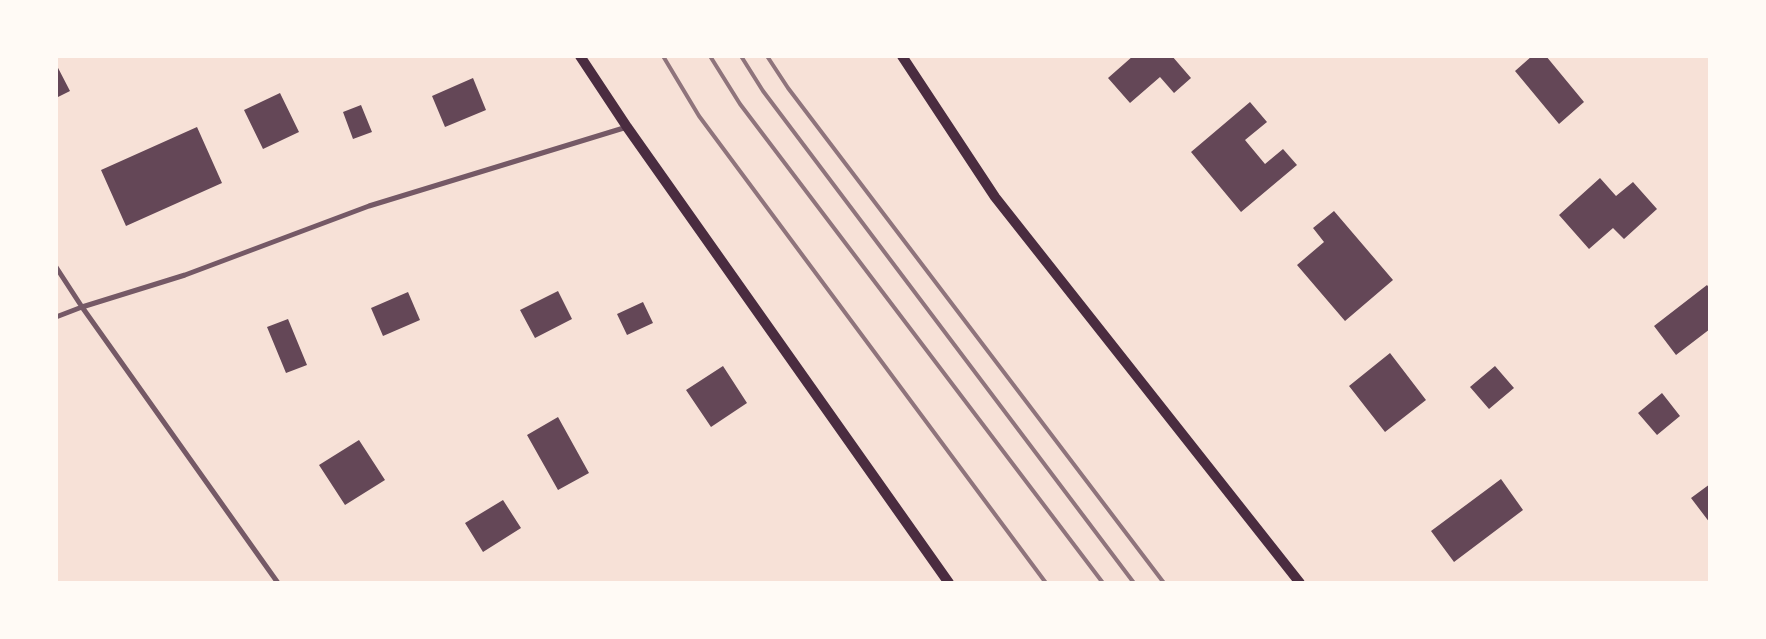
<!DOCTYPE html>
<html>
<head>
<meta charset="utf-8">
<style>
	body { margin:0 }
	#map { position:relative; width:1766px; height:639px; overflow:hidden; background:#f7e1d7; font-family:"Source Sans 3",sans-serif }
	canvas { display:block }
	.frame { position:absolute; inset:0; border:58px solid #fffaf5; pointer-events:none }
</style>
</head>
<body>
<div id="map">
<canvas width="1766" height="639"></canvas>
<div class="frame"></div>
</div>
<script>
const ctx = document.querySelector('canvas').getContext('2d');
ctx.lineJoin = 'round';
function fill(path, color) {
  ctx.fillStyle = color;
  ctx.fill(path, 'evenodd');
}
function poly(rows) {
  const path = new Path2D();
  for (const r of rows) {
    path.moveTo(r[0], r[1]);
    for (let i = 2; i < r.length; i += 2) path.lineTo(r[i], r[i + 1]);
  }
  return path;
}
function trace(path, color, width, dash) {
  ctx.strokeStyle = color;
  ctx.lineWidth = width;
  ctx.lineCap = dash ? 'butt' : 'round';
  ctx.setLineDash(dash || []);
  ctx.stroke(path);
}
fill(poly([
	[1133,56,1172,56,1191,78,1174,93,1160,77,1130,103,1108,78],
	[1532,56,1546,56,1584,102,1559,124,1515,71],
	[56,64,70,91,56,98],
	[473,78,486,110,445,127,432,96],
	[280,93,299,132,263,149,244,110],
	[1250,102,1267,122,1245,140,1265,164,1283,149,1297,165,1241,212,1191,152],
	[361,105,372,132,353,139,343,112],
	[197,127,222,183,126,226,101,170],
	[1600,178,1616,196,1633,182,1657,209,1624,239,1613,228,1589,249,1559,215],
	[1334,211,1393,280,1345,321,1297,265,1324,242,1313,228],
	[1707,285,1710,289,1710,329,1676,355,1654,326],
	[558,291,572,319,535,338,520,310],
	[408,292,420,320,383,336,371,308],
	[643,302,653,323,627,335,617,314],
	[288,319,307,365,286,373,267,327],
	[1390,353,1426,400,1385,432,1349,386],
	[723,366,747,403,711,427,686,390],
	[1495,366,1514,388,1489,409,1470,387],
	[1662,393,1680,416,1657,435,1638,413],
	[558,417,589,473,558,490,527,435],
	[359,440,385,480,345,505,319,465],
	[1501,479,1523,510,1454,562,1431,531],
	[1710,484,1710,523,1691,498],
	[503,500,521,528,483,552,465,523]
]), '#644757');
trace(poly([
	[56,267,82,307,278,583],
	[56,317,82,307,185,275,369,206,627,127]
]), '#755966', 5);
trace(poly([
	[580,56,627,127,949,583],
	[902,56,995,197,1300,583]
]), '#4a2c40', 10);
trace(poly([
	[663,56,699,116,1046,583],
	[710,56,740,104,1103,583],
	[741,56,763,91,1134,583],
	[767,56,788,88,1164,583]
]), '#8f747c', 4);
</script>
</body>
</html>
